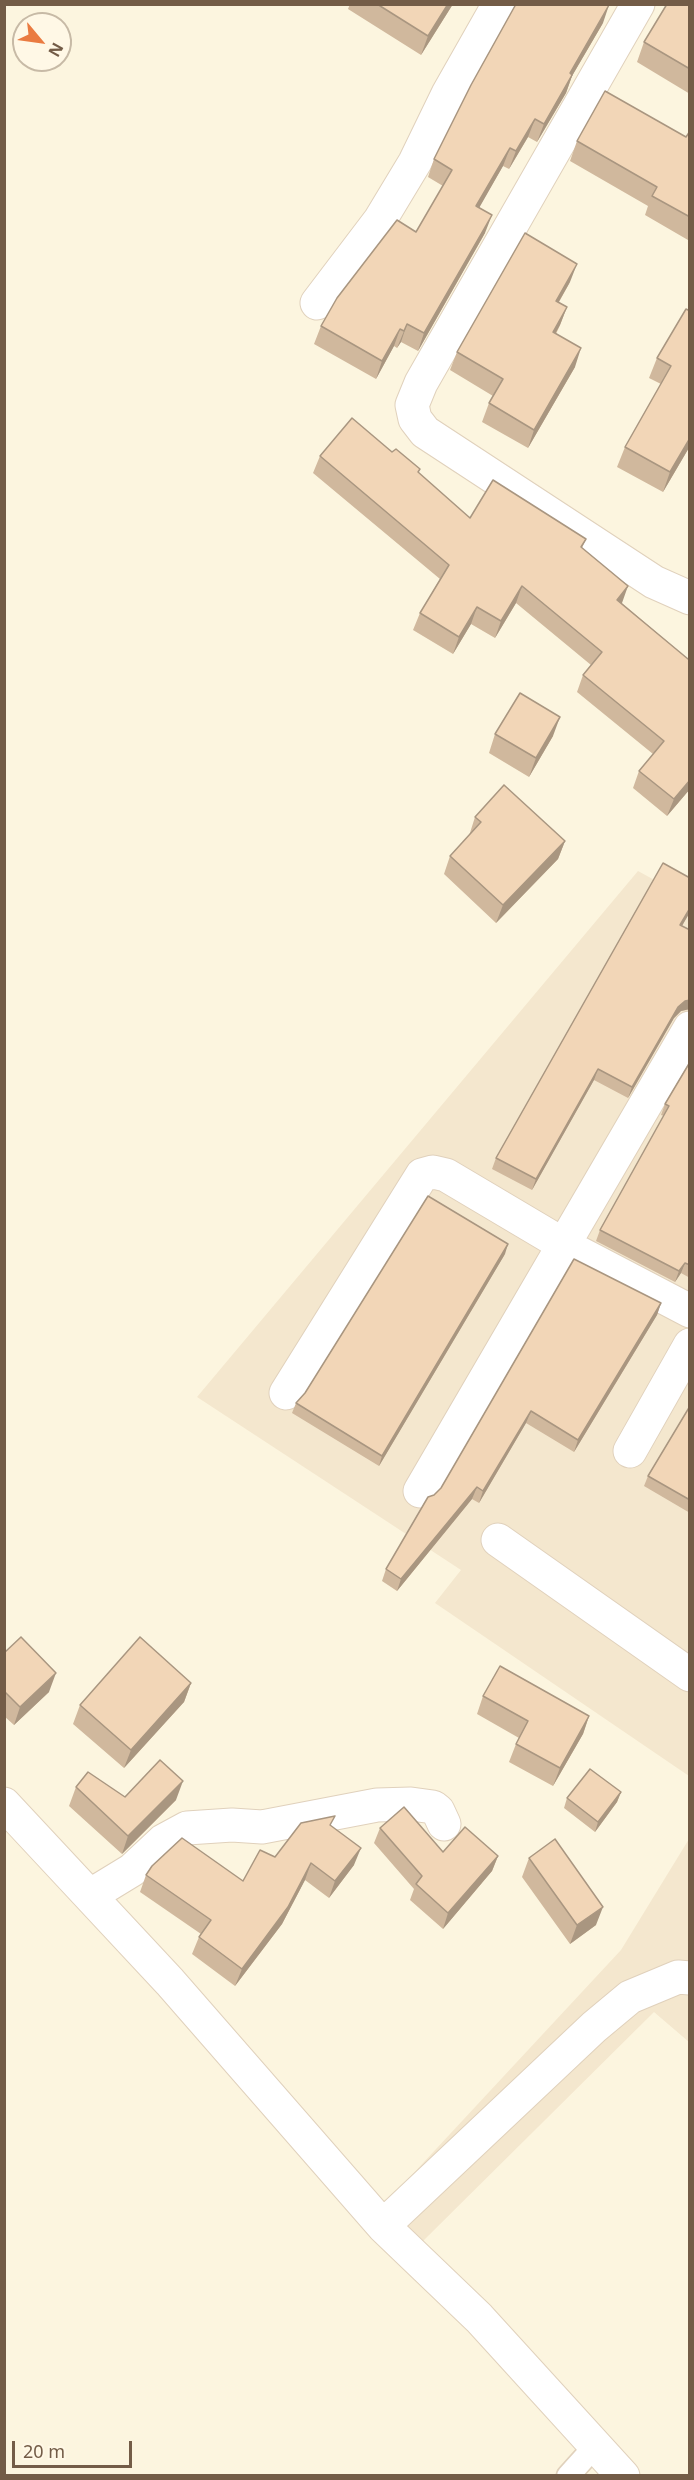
<!DOCTYPE html>
<html>
<head>
<meta charset="utf-8">
<style>
	body { margin:0 }
	#map { position:relative; width:694px; height:2480px; overflow:hidden; background:#fcf5df; font-family:"Noto Sans",sans-serif }
	canvas { display:block }
	.frame { position:absolute; inset:0; border:6px solid #735c47; pointer-events:none }
	.north { position:absolute; left:12px; top:12px; width:60px; height:60px; box-sizing:border-box; background:#fff8e6; border:2px solid #c7baa6; border-radius:50%; rotate:119deg; font-size:16px; font-weight:700; line-height:24px; text-align:center; color:#735c47 }
	.north::after { content:''; display:block; margin:auto; width:21px; height:27px; background:#ea7b41; clip-path:polygon(50% 0,100% 100%,50% 72%,0 100%) }
	.scale { position:absolute; left:12px; top:2441px; width:120px; height:27px; box-sizing:border-box; border:3px solid #735c47; border-top:0; padding-left:8px; font-size:18px; line-height:21px; white-space:nowrap; color:#735c47; -webkit-text-stroke:4px #fff8e6; paint-order:stroke }
</style>
</head>
<body>
<div id="map">
<canvas width="694" height="2480"></canvas>
<div class="frame"></div>
<div class="north">N</div>
<div class="scale">20 m</div>
</div>
<script>
const ctx = document.querySelector('canvas').getContext('2d');
ctx.lineJoin = 'round';
function fill(path, color) {
  ctx.fillStyle = color;
  ctx.fill(path, 'evenodd');
}
function poly(rows) {
  const path = new Path2D();
  for (const r of rows) {
    path.moveTo(r[0], r[1]);
    for (let i = 2; i < r.length; i += 2) path.lineTo(r[i], r[i + 1]);
  }
  return path;
}
function trace(path, color, width, dash) {
  ctx.strokeStyle = color;
  ctx.lineWidth = width;
  ctx.lineCap = dash ? 'butt' : 'round';
  ctx.setLineDash(dash || []);
  ctx.stroke(path);
}
fill(poly([
	[638,871,689,899,689,1776,435,1603,461,1570,197,1397],
	[689,1839,689,2042,654,2012,422,2242,384,2205,621,1950]
]), '#f4e7ce');
const lane = poly([
	[568,2476,596,2445]
]);
const street = poly([
	[638,4,421,383,412,405,415,419,425,432,654,582,690,598],
	[317,303,380,220,415,162,448,94,499,4],
	[286,1393,422,1175,433,1172,446,1175,564,1245,690,1311],
	[630,1451,690,1345],
	[420,1491,690,1028],
	[498,1540,690,1675],
	[4,1804,170,1982,383,2226,479,2318,623,2476],
	[91,1895,132,1870,163,1841,187,1828,232,1825,262,1827,377,1805,411,1804,433,1807,438,1811,444,1824],
	[383,2226,594,2027,630,1997,678,1977,690,1978]
]);
trace(lane, '#e0d1bc', 25);
trace(street, '#e0d1bc', 35);
trace(lane, '#fff', 22);
trace(street, '#fff', 33);
fill(poly([
	[350,4,453,4,421,55,348,9],
	[690,4,690,94,637,62,644,42],
	[603,23,572,76,566,93,537,142,528,137,509,169,503,166,479,207,485,233,418,351,401,342,397,348,394,346,376,379,314,344,321,326,416,232,443,186,428,177,434,159],
	[690,131,690,238,688,240,645,215,648,206,570,161,577,141,686,137],
	[570,282,559,302,567,307,560,325,556,334,575,367,528,448,482,422,489,403,493,396,450,370,457,352],
	[690,311,690,446,663,492,617,467,625,447,661,384,649,378,657,358],
	[320,456,419,473,470,518,586,539,582,548,622,603,688,659,690,657,690,789,667,816,633,788,639,771,653,754,577,692,583,675,591,665,516,603,495,638,471,624,453,654,413,630,420,613,440,579,313,473],
	[495,734,553,736,529,777,489,753],
	[475,817,565,841,558,859,496,923,444,874,450,856,469,836],
	[690,878,690,912,682,926,690,1009,681,1011,674,1018,628,1098,594,1080,532,1190,492,1169,496,1158],
	[690,1062,690,1278,681,1273,675,1282,596,1241,600,1230,664,1116,661,1115,665,1104],
	[505,1254,379,1466,292,1413,296,1403],
	[574,1259,661,1303,657,1315,574,1452,526,1423,479,1503,472,1499,397,1591,382,1581,386,1569,434,1495,441,1488],
	[690,1406,690,1513,644,1486,648,1476],
	[4,1653,49,1692,14,1725,4,1716],
	[191,1683,184,1702,124,1768,73,1724,80,1705],
	[483,1696,589,1716,583,1734,553,1786,509,1762,516,1744,519,1738,477,1714],
	[76,1787,125,1797,176,1800,122,1854,69,1806],
	[621,1792,617,1802,595,1832,564,1808,567,1798],
	[331,1826,354,1865,329,1898,305,1880,282,1924,235,1986,192,1954,199,1937,201,1934,140,1892,146,1875,243,1881,275,1857],
	[380,1828,443,1852,498,1856,492,1871,443,1929,410,1900,414,1889,374,1843],
	[529,1858,596,1925,570,1944,522,1877]
]), '#d0b89d');
fill(poly([
	[448,4,453,4,421,55,428,36],
	[609,5,603,23,572,76,566,93,537,142,544,124,570,73],
	[535,119,528,137,509,169,516,151],
	[510,148,503,166,470,224,476,206],
	[492,215,485,233,418,351,424,333],
	[577,264,570,282,549,319,556,301],
	[567,307,560,325,546,350,553,332],
	[407,324,401,342,397,348,404,331],
	[400,329,394,346,376,379,382,361],
	[581,348,575,367,528,448,534,430],
	[690,438,690,446,663,492,670,472],
	[522,586,516,603,495,638,501,621],
	[628,586,622,603,611,617,617,600],
	[477,607,471,624,453,654,459,637],
	[560,717,553,736,529,777,536,758],
	[690,780,690,789,667,816,674,799],
	[565,841,558,859,496,923,503,905],
	[690,908,690,912,676,936,680,925],
	[690,1000,690,1009,681,1011,674,1018,628,1098,632,1087,678,1007,685,1001],
	[598,1069,594,1080,532,1190,536,1179],
	[508,1244,505,1254,379,1466,382,1456],
	[685,1263,681,1273,675,1282,679,1271],
	[661,1303,657,1315,574,1452,578,1440],
	[531,1411,526,1423,479,1503,483,1491],
	[477,1487,472,1499,397,1591,401,1579],
	[56,1673,49,1692,14,1725,20,1707],
	[191,1683,184,1702,124,1768,131,1750],
	[589,1716,583,1734,553,1786,560,1768],
	[183,1781,176,1800,122,1854,128,1836],
	[621,1792,617,1802,595,1832,598,1822],
	[361,1848,354,1865,329,1898,335,1881],
	[498,1856,492,1871,443,1929,448,1913],
	[311,1863,305,1880,282,1924,235,1986,242,1969],
	[603,1907,596,1925,570,1944,577,1925]
]), '#a99680');
const building = poly([
	[377,4,448,4,428,36,377,4],
	[516,4,609,5,570,73,572,75,544,124,535,119,516,151,510,148,476,206,492,215,424,333,407,324,404,331,400,329,382,361,321,326,337,298,397,220,416,232,452,170,434,159,471,85,516,4],
	[667,4,690,4,690,69,644,42,667,4],
	[605,91,686,137,690,131,690,217,652,196,657,187,577,141,605,91],
	[525,233,577,264,556,301,567,307,553,332,581,348,534,430,489,403,503,379,457,352,525,233],
	[686,309,690,311,690,438,670,472,625,447,671,366,657,358,686,309],
	[352,418,392,452,396,449,420,469,418,472,470,518,493,480,586,539,581,547,628,586,617,600,688,659,690,657,690,780,674,799,639,771,664,741,583,675,602,652,522,586,501,621,477,607,459,637,420,613,449,565,320,456,352,418],
	[520,693,560,717,536,758,495,734,520,693],
	[504,785,565,841,503,905,450,856,481,822,475,817,504,785],
	[663,863,690,878,690,908,680,925,690,930,690,1000,685,1001,678,1007,632,1087,598,1069,536,1179,496,1158,663,863],
	[690,1062,690,1265,685,1263,679,1271,600,1230,669,1106,665,1104,690,1062],
	[428,1196,508,1244,382,1456,296,1403,305,1393,428,1196],
	[574,1259,661,1303,578,1440,531,1411,483,1491,477,1487,401,1579,386,1569,428,1497,434,1495,441,1488,574,1259],
	[690,1406,690,1500,648,1476,690,1406],
	[21,1637,56,1673,20,1707,4,1691,4,1653,21,1637],
	[140,1637,191,1683,131,1750,80,1705,140,1637],
	[500,1666,589,1716,560,1768,516,1744,528,1721,483,1696,500,1666],
	[160,1760,183,1781,128,1836,76,1787,88,1772,125,1797,160,1760],
	[590,1769,621,1792,598,1822,567,1798,590,1769],
	[404,1807,443,1852,465,1827,498,1856,448,1913,416,1884,422,1876,380,1828,404,1807],
	[335,1816,330,1825,361,1848,335,1881,311,1863,288,1907,242,1969,199,1937,211,1920,146,1875,152,1866,182,1838,243,1881,260,1850,275,1857,301,1823,335,1816],
	[555,1839,603,1907,577,1925,529,1858,555,1839]
]);
fill(building, '#f2d6b7');
trace(building, '#a99680', 1.5);
</script>
</body>
</html>
